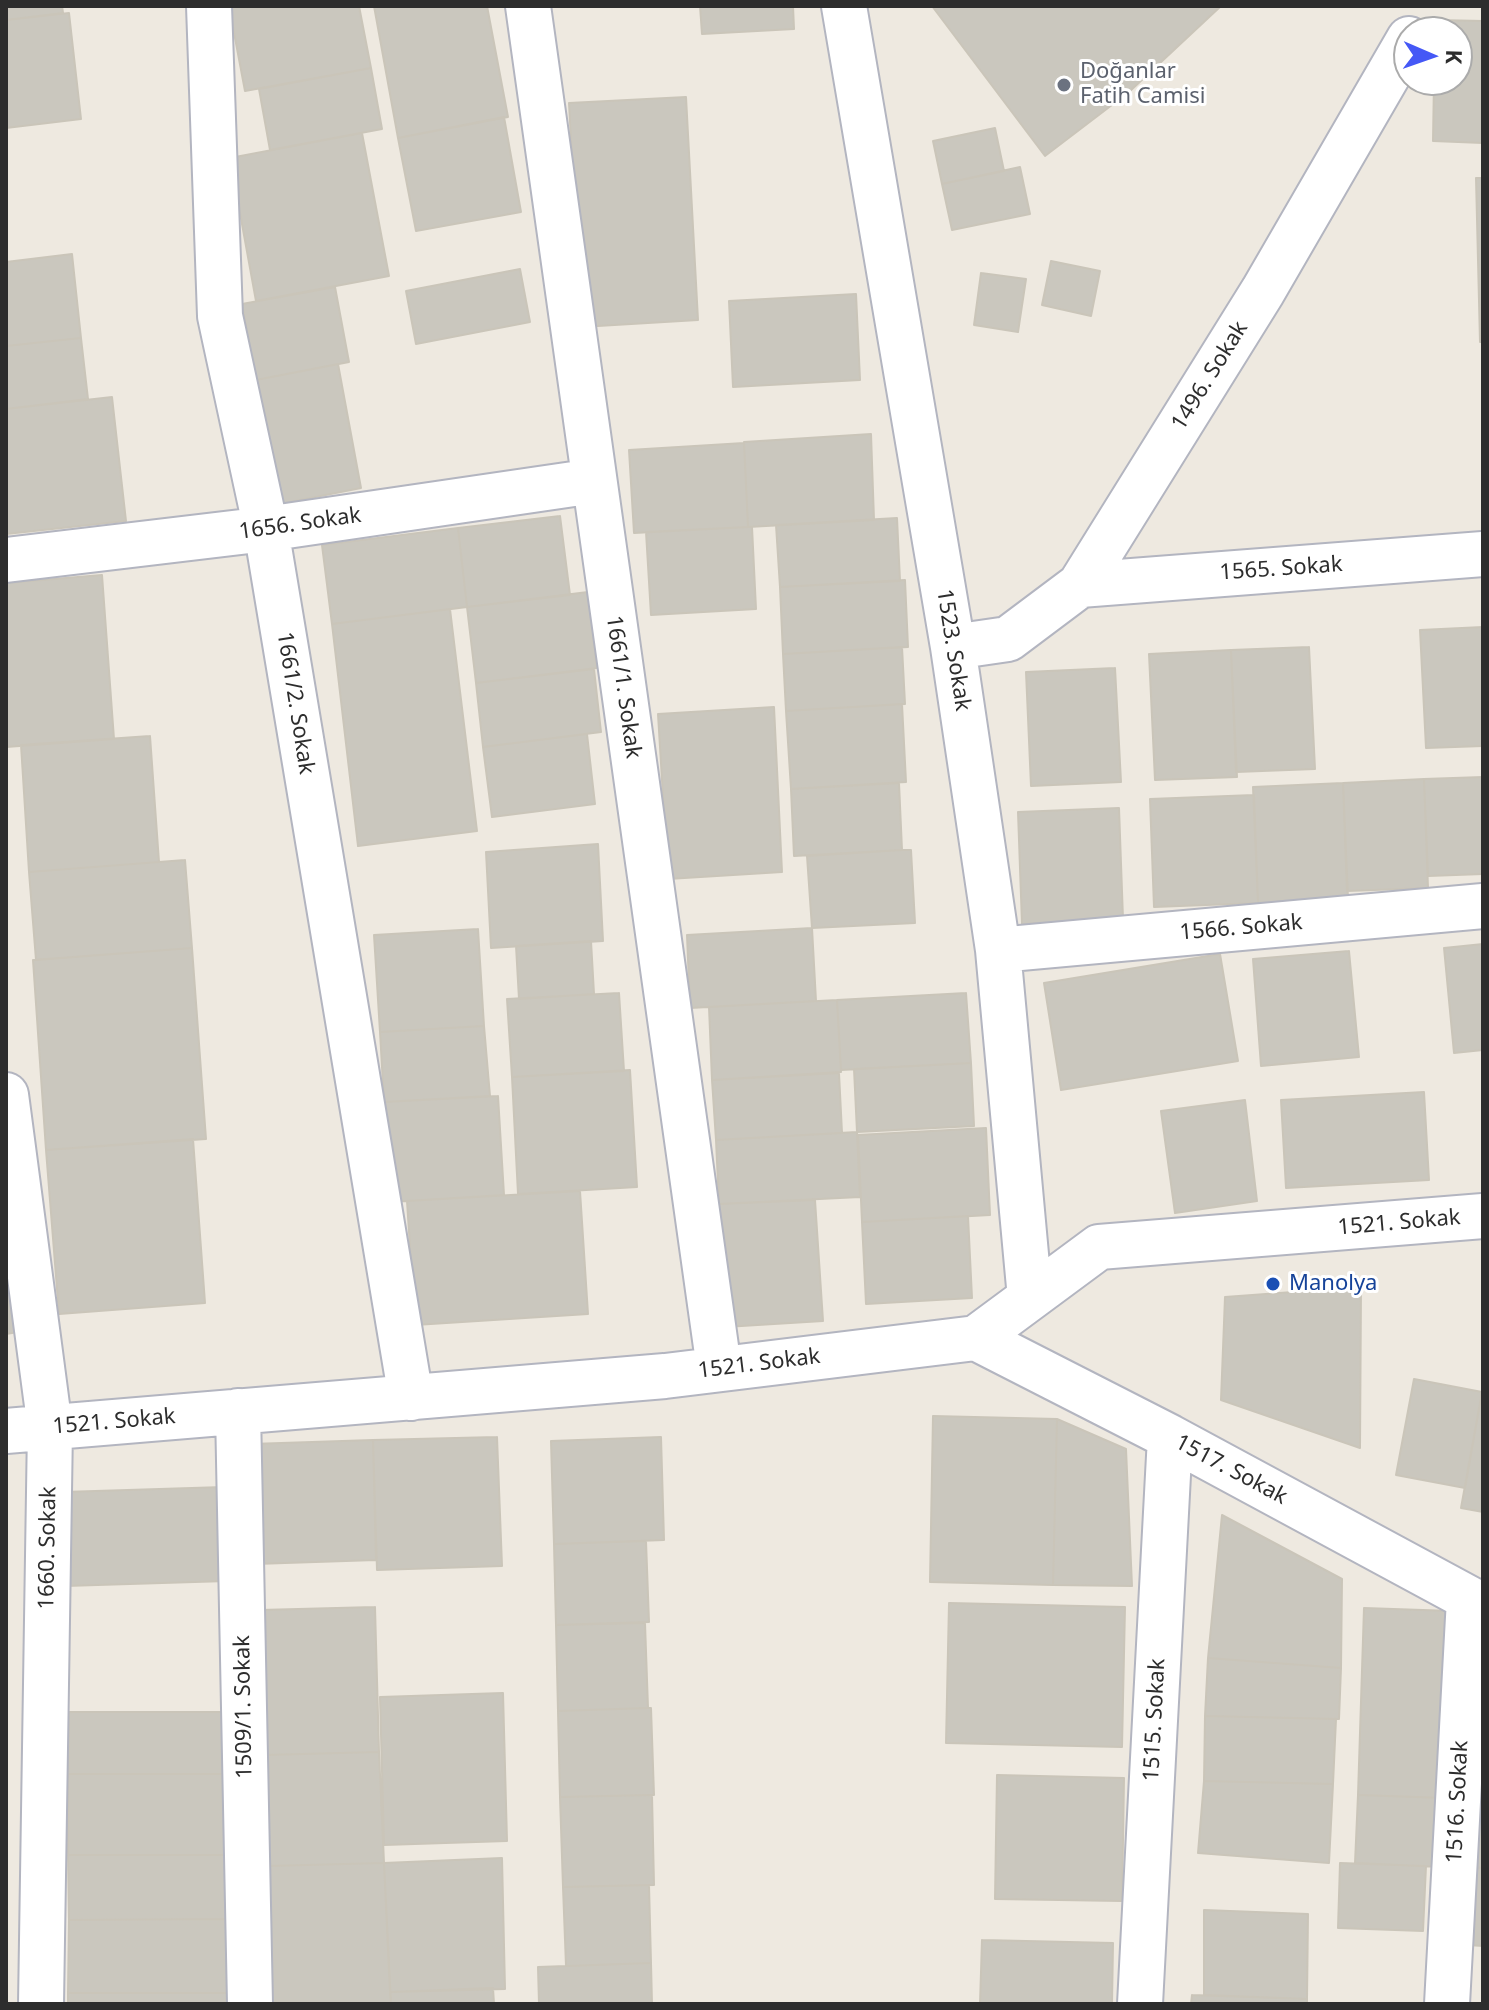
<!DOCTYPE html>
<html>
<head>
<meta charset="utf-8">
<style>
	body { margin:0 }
	#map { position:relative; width:1489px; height:2010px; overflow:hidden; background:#eee9e0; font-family:"Noto Sans",sans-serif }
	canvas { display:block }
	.frame { position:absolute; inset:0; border:8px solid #2d2d2d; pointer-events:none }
	.north { position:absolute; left:1393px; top:16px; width:80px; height:80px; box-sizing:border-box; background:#fff; border:2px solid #ababab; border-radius:50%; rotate:92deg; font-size:22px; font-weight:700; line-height:32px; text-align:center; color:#2d2d2d }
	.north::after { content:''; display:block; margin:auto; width:28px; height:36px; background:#4558f6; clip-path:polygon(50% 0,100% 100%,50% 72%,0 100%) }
</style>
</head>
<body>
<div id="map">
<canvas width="1489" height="2010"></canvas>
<div class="frame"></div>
<div class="north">K</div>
</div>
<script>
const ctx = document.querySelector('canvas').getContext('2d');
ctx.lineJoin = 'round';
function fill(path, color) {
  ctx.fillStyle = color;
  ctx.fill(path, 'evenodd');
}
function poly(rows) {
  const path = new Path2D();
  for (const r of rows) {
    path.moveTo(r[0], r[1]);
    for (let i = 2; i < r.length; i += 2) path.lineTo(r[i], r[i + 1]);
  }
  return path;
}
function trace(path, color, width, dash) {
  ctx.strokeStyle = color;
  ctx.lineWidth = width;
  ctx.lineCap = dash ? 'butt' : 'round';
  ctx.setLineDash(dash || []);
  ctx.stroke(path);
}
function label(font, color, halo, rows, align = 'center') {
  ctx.font = font + ' "Noto Sans",sans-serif';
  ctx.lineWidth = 6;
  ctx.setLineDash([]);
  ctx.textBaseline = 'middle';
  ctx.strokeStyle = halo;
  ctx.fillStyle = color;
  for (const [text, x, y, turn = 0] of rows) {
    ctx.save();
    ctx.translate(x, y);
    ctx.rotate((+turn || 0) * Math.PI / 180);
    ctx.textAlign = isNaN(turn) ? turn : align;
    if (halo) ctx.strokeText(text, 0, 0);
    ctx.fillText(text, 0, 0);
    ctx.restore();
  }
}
const building = poly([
	[6,6,62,6,63,13,6,20,6,6],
	[229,6,359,6,371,68,245,91,229,6],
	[374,6,487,6,508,117,398,138,374,6],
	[700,6,793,6,794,29,702,34,700,6],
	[932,6,1221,6,1129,92,1045,156,932,6],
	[69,13,81,119,6,128,6,20,69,13],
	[1436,20,1483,21,1483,143,1433,141,1434,80,1457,80,1457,32,1436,32,1436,20],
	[371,68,382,129,270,150,259,89,371,68],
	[686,97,698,320,581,327,569,103,686,97],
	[504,117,521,212,416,231,398,138,504,117],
	[995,128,1004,171,942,184,933,141,995,128],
	[362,133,389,276,256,301,230,158,362,133],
	[1020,167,1030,214,952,230,942,184,1020,167],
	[1476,178,1483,178,1483,342,1480,342,1476,178],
	[72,254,81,338,6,346,6,262,72,254],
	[1051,261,1100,271,1091,316,1042,305,1051,261],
	[520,269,530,322,416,344,406,291,520,269],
	[981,273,1026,279,1018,332,974,325,981,273],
	[335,287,349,362,256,380,242,304,335,287],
	[856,294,860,380,733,387,729,301,856,294],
	[81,338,88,399,6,409,6,346,81,338],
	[338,364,361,488,280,504,256,380,338,364],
	[112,397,126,521,6,534,6,409,112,397],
	[871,434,874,520,748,527,744,442,871,434],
	[744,443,748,527,634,533,629,450,744,443],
	[560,516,570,595,467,607,458,528,560,516],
	[897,518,900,581,780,587,776,525,897,518],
	[748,527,752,527,756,609,651,615,646,532,748,527],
	[458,528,467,607,332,624,322,545,458,528],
	[102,575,114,739,6,747,6,583,102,575],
	[905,580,908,647,783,654,780,587,905,580],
	[588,592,597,668,476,683,467,607,588,592],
	[450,609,477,831,358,846,332,624,450,609],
	[1483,627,1483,746,1426,748,1420,630,1483,627],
	[902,647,905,704,786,711,783,654,902,647],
	[1309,647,1315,769,1236,772,1231,650,1309,647],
	[1231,650,1237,777,1155,780,1149,654,1231,650],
	[1115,668,1121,782,1031,786,1026,672,1115,668],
	[594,669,601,732,483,747,476,683,594,669],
	[902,704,906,782,791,789,786,711,902,704],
	[774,707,782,872,668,879,658,714,774,707],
	[587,734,595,804,492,817,483,747,587,734],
	[150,736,159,862,29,872,21,745,150,736],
	[1483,777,1483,874,1428,876,1424,779,1483,777],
	[1424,779,1428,888,1347,891,1343,783,1424,779],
	[899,783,902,850,794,856,791,789,899,783],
	[1343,783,1348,898,1258,903,1253,787,1343,783],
	[1254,795,1258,903,1154,907,1150,799,1254,795],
	[1119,808,1123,919,1022,924,1018,812,1119,808],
	[598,844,603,941,491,948,486,852,598,844],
	[902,850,911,850,915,923,812,928,807,856,902,850],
	[185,860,192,948,36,960,29,872,185,860],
	[812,928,816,1001,690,1008,687,935,812,928],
	[478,929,484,1026,380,1032,374,935,478,929],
	[591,941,594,994,519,999,516,946,591,941],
	[1483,944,1483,1050,1454,1053,1444,948,1483,944],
	[192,948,206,1139,46,1150,33,960,192,948],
	[1349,951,1359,1057,1261,1066,1253,959,1349,951],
	[1220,954,1238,1061,1061,1090,1044,983,1220,954],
	[619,993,624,1071,512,1077,507,999,619,993],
	[966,993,971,1063,841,1070,837,1000,966,993],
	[837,1000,841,1072,712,1080,709,1007,837,1000],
	[484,1026,490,1096,384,1102,380,1032,484,1026],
	[971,1063,974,1126,857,1132,854,1069,971,1063],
	[630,1070,637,1187,518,1194,512,1077,630,1070],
	[839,1073,842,1133,716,1140,712,1080,839,1073],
	[1424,1092,1429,1180,1286,1188,1281,1100,1424,1092],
	[498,1096,504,1195,390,1202,384,1102,498,1096],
	[1245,1100,1257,1201,1175,1213,1161,1111,1245,1100],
	[986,1128,990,1215,862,1222,858,1135,986,1128],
	[857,1132,860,1197,719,1204,716,1140,857,1132],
	[193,1139,205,1303,59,1314,46,1150,193,1139],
	[580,1191,588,1314,415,1325,407,1201,580,1191],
	[815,1200,823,1321,725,1327,719,1204,815,1200],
	[968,1216,972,1298,866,1304,862,1222,968,1216],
	[6,1238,18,1332,6,1334,6,1238],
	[1361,1287,1360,1448,1221,1400,1225,1297,1361,1287],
	[1414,1379,1482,1392,1465,1488,1396,1475,1414,1379],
	[1482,1392,1483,1392,1483,1512,1461,1508,1482,1392],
	[933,1416,1057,1419,1053,1585,930,1582,933,1416],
	[1057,1419,1126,1449,1132,1586,1053,1585,1057,1419],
	[497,1437,502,1566,377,1570,373,1440,497,1437],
	[661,1437,664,1540,554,1544,551,1441,661,1437],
	[373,1440,376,1560,255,1564,251,1444,373,1440],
	[224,1487,227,1581,65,1586,63,1492,224,1487],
	[1222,1515,1342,1579,1341,1668,1208,1658,1222,1515],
	[646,1541,649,1622,556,1625,554,1544,646,1541],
	[949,1603,1125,1607,1122,1747,946,1743,949,1603],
	[375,1607,379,1752,264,1755,260,1610,375,1607],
	[1364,1608,1452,1611,1445,1798,1358,1795,1364,1608],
	[645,1623,648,1708,558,1711,556,1625,645,1623],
	[1208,1658,1341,1668,1339,1719,1205,1716,1208,1658],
	[503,1693,507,1841,384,1845,380,1697,503,1693],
	[648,1708,651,1708,654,1795,560,1797,558,1711,648,1708],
	[69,1712,229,1712,229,1774,68,1774,69,1712],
	[1205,1716,1336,1719,1333,1784,1204,1781,1205,1716],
	[379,1752,384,1863,267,1866,264,1755,379,1752],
	[68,1774,231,1774,231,1855,68,1855,68,1774],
	[997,1775,1124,1778,1122,1901,995,1899,997,1775],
	[1204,1781,1333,1784,1329,1863,1198,1853,1204,1781],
	[652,1795,654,1885,563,1887,560,1797,652,1795],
	[1358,1795,1445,1798,1443,1867,1355,1863,1358,1795],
	[1480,1803,1483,1803,1483,1868,1474,1867,1480,1803],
	[68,1855,229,1855,229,1919,69,1920,68,1855],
	[502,1858,505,1989,390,1992,384,1863,502,1858],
	[384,1863,391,2004,271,2004,267,1866,384,1863],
	[1340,1863,1426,1866,1423,1931,1338,1928,1340,1863],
	[1474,1867,1483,1868,1483,1946,1468,1945,1474,1867],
	[649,1885,651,1963,566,1966,563,1887,649,1885],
	[1204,1910,1308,1914,1307,1999,1204,1995,1204,1910],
	[229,1919,229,1993,68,1993,69,1920,229,1919],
	[982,1940,1113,1943,1112,2004,980,2004,982,1940],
	[651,1963,652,2004,539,2004,538,1967,651,1963],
	[493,1988,494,2004,391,2004,390,1992,493,1988],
	[68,1993,236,1993,236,2004,68,2004,68,1993],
	[1192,1995,1307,1999,1307,2004,1191,2004,1192,1995]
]);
fill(building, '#cac7be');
trace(building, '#cac5b9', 2);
const minor = poly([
	[209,6,220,316,266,529,411,1398],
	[528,6,719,1368],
	[844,6,953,647,998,950,1030,1298],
	[6,560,266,529,594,481],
	[1080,585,1483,554],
	[953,647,1008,639,1080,585,1263,291,1409,39],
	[998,950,1483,906],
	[6,1095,50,1428,41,2004],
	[976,1338,1170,1437,1483,1606],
	[238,1411,250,2004],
	[6,1431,665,1376,976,1338,1099,1247,1483,1216],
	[1140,2004,1170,1437],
	[1447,2004,1469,1599]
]);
trace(minor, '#b3b5c0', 48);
trace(minor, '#fff', 44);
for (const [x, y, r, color] of [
	[1064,85,8,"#6b7280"],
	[1273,1284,8,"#1a4fb4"]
]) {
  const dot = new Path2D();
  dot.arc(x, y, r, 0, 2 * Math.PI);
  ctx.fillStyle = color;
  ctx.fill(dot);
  trace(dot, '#fff', 3);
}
label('22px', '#5b616d', '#fff', [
	["Doğanlar",1080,72],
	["Fatih Camisi",1080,97]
], 'left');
label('22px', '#2d2d2d', '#fff', [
	["1496. Sokak",1210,376,-58],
	["1656. Sokak",300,524,-8],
	["1565. Sokak",1281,569,-4],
	["1523. Sokak",953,650,81],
	["1661/1. Sokak",623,687,82],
	["1661/2. Sokak",295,703,81],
	["1566. Sokak",1241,928,-5],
	["1521. Sokak",1399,1223,-5],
	["1521. Sokak",759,1364,-7],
	["1521. Sokak",114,1422,-5],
	["1517. Sokak",1231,1470,28],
	["1660. Sokak",48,1548,-89],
	["1509/1. Sokak",244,1707,-91],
	["1515. Sokak",1155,1720,-87],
	["1516. Sokak",1458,1802,-87]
]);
label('22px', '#164399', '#fff', [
	["Manolya",1289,1284]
], 'left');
</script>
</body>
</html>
